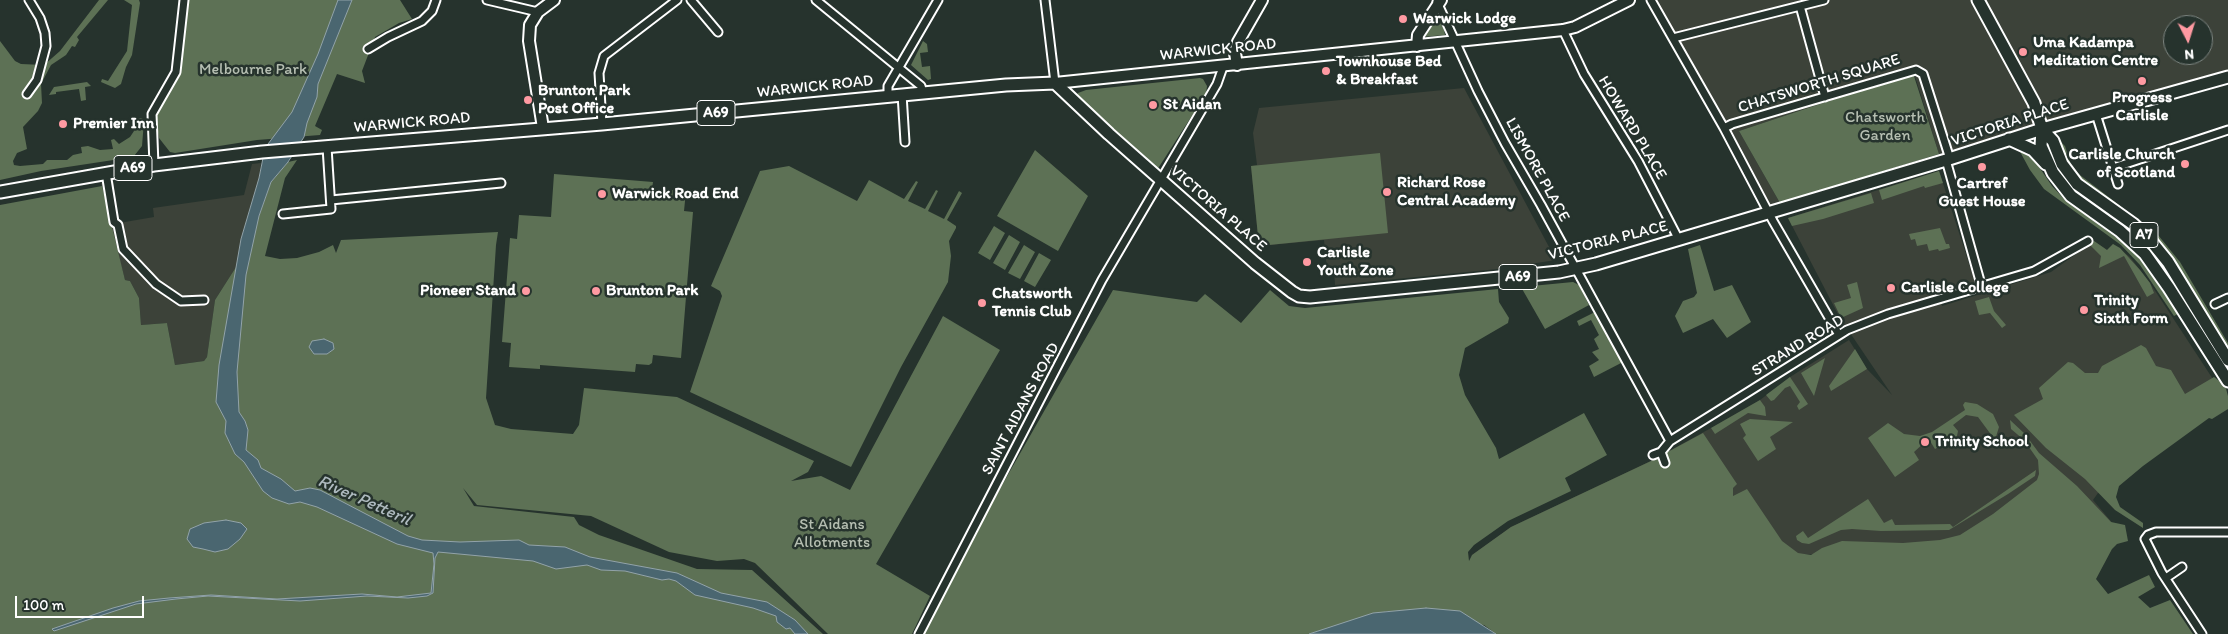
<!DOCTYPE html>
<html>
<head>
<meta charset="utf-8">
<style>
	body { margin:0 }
	#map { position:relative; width:2228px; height:634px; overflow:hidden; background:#26332d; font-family:Itim,sans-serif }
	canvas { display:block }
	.north { position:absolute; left:2163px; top:15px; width:50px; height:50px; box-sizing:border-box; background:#26332d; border:1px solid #7d8581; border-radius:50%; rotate:175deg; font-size:14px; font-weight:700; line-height:20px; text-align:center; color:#fff }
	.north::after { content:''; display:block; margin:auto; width:18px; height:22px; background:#ff9aa2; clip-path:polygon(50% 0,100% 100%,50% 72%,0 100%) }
	.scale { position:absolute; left:15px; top:596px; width:129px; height:22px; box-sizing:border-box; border:2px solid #fff; border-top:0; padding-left:6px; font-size:15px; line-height:18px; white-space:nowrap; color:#fff; -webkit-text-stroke:4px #26332d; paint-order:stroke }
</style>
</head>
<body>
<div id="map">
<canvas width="2228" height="634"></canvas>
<div class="north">N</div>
<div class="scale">100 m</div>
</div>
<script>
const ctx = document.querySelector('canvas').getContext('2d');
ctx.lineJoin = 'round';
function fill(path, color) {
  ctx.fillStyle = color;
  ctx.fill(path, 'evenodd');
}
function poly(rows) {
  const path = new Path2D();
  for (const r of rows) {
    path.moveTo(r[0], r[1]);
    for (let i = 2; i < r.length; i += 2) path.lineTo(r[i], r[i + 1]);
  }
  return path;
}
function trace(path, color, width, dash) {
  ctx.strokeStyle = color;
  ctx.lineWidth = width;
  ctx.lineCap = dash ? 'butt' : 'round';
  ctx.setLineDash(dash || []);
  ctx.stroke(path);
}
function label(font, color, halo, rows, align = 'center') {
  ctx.font = font + ' Itim,sans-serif';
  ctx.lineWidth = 5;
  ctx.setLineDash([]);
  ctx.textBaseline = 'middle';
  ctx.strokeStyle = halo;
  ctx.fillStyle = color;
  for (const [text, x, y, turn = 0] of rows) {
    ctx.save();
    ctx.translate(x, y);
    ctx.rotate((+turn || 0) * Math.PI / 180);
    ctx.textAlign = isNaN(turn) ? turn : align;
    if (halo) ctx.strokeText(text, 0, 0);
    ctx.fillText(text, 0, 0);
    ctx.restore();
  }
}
fill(poly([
	[1651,0,2228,0,2228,78,1939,154,1914,73,1739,131,1780,203,1768,208],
	[2173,25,2203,25,2203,55,2173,55],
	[1464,88,1556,260,1498,269,1335,285,1334,269,1327,270,1324,240,1259,246,1251,166,1257,165,1253,133,1259,108],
	[261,163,259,178,241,239,236,267,215,300,207,357,204,361,175,365,167,323,141,325,139,298,130,281,125,280,110,224,101,183,113,181,119,223,154,217,153,208,244,195,252,164],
	[1939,171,1975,282,1940,294,1942,306,2051,272,2094,241,2107,250,2113,244,2130,257,2150,283,2226,399,2098,493,2093,500,2120,532,2081,554,1472,555,1511,527,1651,461,1711,428,1760,400,1790,377,1849,340,1867,369,1892,395,1840,318,1788,218]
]), '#3c4239');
fill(poly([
	[99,0,108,0,77,37,79,40,75,47,72,46,66,55,51,65,41,84,42,103,38,111,23,127,27,149,17,153,13,161,14,165,20,166,43,164,47,160,67,160,73,155,82,153,81,147,88,146,100,150,113,149,111,140,114,139,119,144,130,137,134,131,129,120,135,118,142,118,144,121,142,146,134,156,120,159,41,171,0,180,0,41,15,61,21,64,44,65,60,51],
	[124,0,139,0,140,3,132,55,126,67,121,84,115,88,101,82,102,79,108,81,127,51,132,5],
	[187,0,400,0,412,19,399,23,375,37,362,71,365,83,337,74,315,126,322,130,320,135,257,140,175,153,170,152,159,138,155,114,164,95,173,84,180,66],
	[1437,17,1444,30,1445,35,1421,37],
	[923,41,927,44,928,52,920,53,922,67,930,66,931,79,928,80,911,65],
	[1913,73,1939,154,1780,203,1739,131],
	[1200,78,1203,79,1207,86,1206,94,1157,170,1154,170,1076,96,1078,93,1086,90],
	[87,82,91,86,85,87,86,100,81,101,79,89,56,92,56,94,49,95,54,87],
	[2059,140,2065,146,2071,165,2080,175,2158,235,2180,262,2228,343,2228,353,2167,256,2079,181,2058,148],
	[2018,148,2026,151,2033,158,2052,186,2065,200,2120,240,2138,257,2152,275,2178,314,2174,316,2140,265,2121,245,2044,189,2030,170],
	[1035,150,1088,196,1058,251,997,216],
	[1380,153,1388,233,1259,246,1251,166],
	[297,160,285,178,265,256,280,259,297,258,319,252,333,245,336,253,341,240,498,232,496,245,486,398,495,425,511,429,573,434,579,425,584,388,677,397,814,461,808,472,791,481,821,476,850,490,943,316,1000,350,876,564,930,596,912,634,828,634,755,563,744,559,717,561,669,552,591,516,477,505,463,488,474,506,574,517,579,525,599,535,697,569,752,570,823,634,0,634,0,205,102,186,125,280,130,281,139,298,141,325,167,323,175,365,204,361,207,357,215,300,236,267,259,216,271,182,288,162],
	[789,166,857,201,869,180,904,199,916,181,918,182,908,201,925,209,936,190,938,191,928,211,944,219,959,191,962,193,947,220,956,226,956,228,949,241,951,256,948,282,901,367,851,467,690,392,722,296,720,291,711,286,760,171],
	[1939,171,1943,183,1925,188,1924,186,1882,200,1879,190],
	[554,174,653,182,652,189,686,191,684,211,693,212,681,358,653,355,652,363,649,365,636,364,635,372,540,365,540,369,509,367,511,343,502,342,510,238,517,239,519,215,551,217],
	[1871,193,1874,203,1823,219,1792,226,1788,218],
	[994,226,1005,233,990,260,978,253],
	[1940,228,1946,244,1949,244,1950,248,1939,251,1938,249,1929,251,1927,244,1917,246,1915,239,1911,240,1909,234],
	[1009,235,1020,242,1005,270,993,263],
	[2094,241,2107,250,2113,244,2120,248,2140,270,2150,283,2154,293,2147,297,2124,256,2099,268,2101,256,2090,245],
	[1024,245,1035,252,1020,279,1008,273],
	[1700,245,1714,291,1732,285,1751,322,1727,338,1713,319,1683,333,1675,316,1683,301,1694,297,1697,293,1688,249],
	[1039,253,1051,260,1035,287,1024,281],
	[1573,282,1579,285,1589,305,1545,329,1521,287],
	[1857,282,1863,308,1841,318,1834,303,1851,298,1847,285],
	[1498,289,1499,302,1509,318,1508,323,1465,348,1459,375,1465,395,1496,448,1499,459,1584,413,1607,455,1565,478,1571,491,1508,521,1474,545,1468,552,1469,561,1472,555,1511,527,1651,461,1703,433,1737,484,1733,488,1733,496,1747,489,1782,541,1798,553,1811,555,1822,548,1842,541,1903,543,1940,540,1960,535,1993,514,2037,480,2039,474,2038,460,2024,440,2011,429,2010,420,2025,434,2039,453,2077,486,2111,522,2125,525,2128,541,2117,544,2112,549,2096,579,2108,594,2149,575,2155,587,2138,597,2150,608,2170,600,2193,634,1496,634,1484,625,1388,611,1309,634,922,634,993,501,1113,290,1197,302,1205,294,1241,323,1270,290,1289,306,1305,308],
	[1989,297,1994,311,2006,325,2002,328,1990,313,1979,315,1975,301],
	[1595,312,1623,362,1594,377,1589,366,1599,360,1592,352,1599,349,1594,339,1599,335,1591,320,1579,326,1577,321],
	[2141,345,2146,348,2156,366,2171,370,2185,394,2214,377,2225,385,2228,396,2228,409,2212,419,2209,418,2143,466,2119,486,2116,497,2120,507,2143,523,2143,528,2115,510,2085,479,2046,448,2014,415,2043,399,2039,388,2068,362,2073,363,2085,373,2098,373,2102,366],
	[1855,349,1867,369,1831,391,1829,386],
	[1825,358,1814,396,1801,373],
	[1790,377,1808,404,1799,410,1797,406,1800,402,1790,386,1785,388,1774,400,1771,401,1766,395],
	[1760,400,1765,407,1766,416,1748,413,1715,434,1711,428],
	[1965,402,1977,404,1993,414,1999,427,1995,440,1978,417,1966,415,1953,425,1958,431,1957,436,1935,449,1930,441,1925,442,1914,452,1919,460,1895,477,1868,438,1888,423,1904,434,1920,436,1932,432,1965,410,1963,405],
	[1750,419,1793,422,1770,437,1776,449,1758,461,1743,438,1746,435,1740,424],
	[2036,470,2035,476,2008,494,1949,530,1881,531,1852,529,1841,530,1809,544,1802,543,1797,540,1796,536,1803,531,1808,538,1868,499,1884,523,1892,519,1895,525,1950,524,1953,527]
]), '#5d7155');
const water = poly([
	[338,0,352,0,318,84,317,97,307,123,304,137,288,162,271,182,259,216,246,275,237,372,239,412,245,421,248,430,246,450,258,460,261,468,281,479,295,491,310,488,320,490,408,536,422,540,460,542,519,540,529,545,565,547,590,557,677,573,721,593,767,602,795,620,808,634,795,634,790,628,786,629,777,622,776,616,753,608,695,595,676,581,669,579,662,580,625,571,601,570,587,565,556,569,533,561,438,552,435,558,433,593,427,596,408,598,367,596,300,601,208,596,176,599,136,604,54,631,52,629,113,608,139,601,169,598,211,595,277,599,362,594,397,597,431,593,434,564,433,553,397,544,317,507,300,502,289,504,272,498,263,491,244,462,235,454,225,433,226,421,216,402,219,365,241,239,259,178,265,148,292,112,318,54,338,0],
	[324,339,333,343,334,349,327,354,314,354,309,347,312,341,324,339],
	[226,520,241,523,247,529,240,539,228,549,215,552,203,549,193,547,187,539,190,529,204,523,226,520],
	[1426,608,1460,611,1496,634,1309,634,1373,613,1426,608]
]);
fill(water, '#4a6670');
trace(water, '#92a3a9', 1);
const street = poly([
	[487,0,538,12],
	[691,0,718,32],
	[816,0,921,86,923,92],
	[1045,0,1055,83],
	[1651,0,1724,128,1773,221,1839,335],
	[1437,2,1478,91,1505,143,1541,205,1670,441],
	[1800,6,1825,97],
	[1563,30,1584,74,1638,161,1679,240],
	[1673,38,1824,0],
	[368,49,388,37,422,21,432,11,436,0],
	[27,94,37,80,46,46,45,33,40,18,29,0],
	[902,94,905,142],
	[888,96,888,86,938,0],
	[2096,114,2118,184],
	[602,124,599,73,604,56,677,0],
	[1724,128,1732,124,1916,70,1923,74,1950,159],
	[1946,160,1982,288],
	[154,165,152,114,176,72,184,0],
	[2113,168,2228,130],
	[106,173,114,222,118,225,123,249,156,284,181,301,204,300],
	[331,200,501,183],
	[283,214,331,209,327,147],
	[2215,304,2228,298],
	[1670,441,1847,330,1888,314,2034,271,2088,241],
	[1661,452,1665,463],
	[1653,455,1661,452,1670,441],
	[2166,578,2182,567],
	[919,634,1102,280,1217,84,1223,67],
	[2202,634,2162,573,2145,539,2148,535,2156,532,2228,532]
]);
const secondary = poly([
	[1417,46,1418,35,1441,0],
	[1237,65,1235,53,1238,42,1262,0],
	[1055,83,1563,30,1575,27,1629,0],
	[543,128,529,41,530,25,538,12,554,0]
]);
const primary = poly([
	[1978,0,2034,103,2042,129,2041,146,2053,173,2071,196,2120,231,2145,254,2169,288,2228,381],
	[2042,129,2053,141,2062,164,2077,184,2133,224,2151,241,2168,262,2228,360],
	[2009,139,2033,150,2046,164],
	[0,192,154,165,262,152,602,124,1006,85,1055,83,1109,134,1255,263,1292,292,1299,296,1310,297,1559,272,1596,264,1946,160,2042,129,2228,77]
]);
trace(street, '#fff', 11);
trace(secondary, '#fff', 14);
trace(primary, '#fff', 15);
trace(street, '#26332d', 7);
trace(secondary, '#26332d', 10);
trace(primary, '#26332d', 11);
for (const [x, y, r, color] of [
	[1403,19,5,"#ff9aa2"],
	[2023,52,5,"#ff9aa2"],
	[1326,71,5,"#ff9aa2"],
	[2142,81,5,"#ff9aa2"],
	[528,100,5,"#ff9aa2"],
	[1153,105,5,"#ff9aa2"],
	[63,124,5,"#ff9aa2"],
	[2185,164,5,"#ff9aa2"],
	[1982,167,5,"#ff9aa2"],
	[1387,192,5,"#ff9aa2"],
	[602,194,5,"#ff9aa2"],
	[1307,262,5,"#ff9aa2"],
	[1891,288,5,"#ff9aa2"],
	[526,291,5,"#ff9aa2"],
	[596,291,5,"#ff9aa2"],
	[982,303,5,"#ff9aa2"],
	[2084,310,5,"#ff9aa2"],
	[1925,442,5,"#ff9aa2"]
]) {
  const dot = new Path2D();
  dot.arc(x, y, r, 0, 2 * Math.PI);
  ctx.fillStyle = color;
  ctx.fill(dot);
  trace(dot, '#26332d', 2);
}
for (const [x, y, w] of [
	[716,113,38],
	[133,168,38],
	[2144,235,28],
	[1518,277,38]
]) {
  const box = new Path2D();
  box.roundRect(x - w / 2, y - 12.5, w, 25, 4);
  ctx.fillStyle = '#26332d';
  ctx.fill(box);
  trace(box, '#fff', 1);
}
label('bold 15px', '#fff', null, [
	["A69",716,113],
	["A69",133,168],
	["A7",2144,235],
	["A69",1518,277]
]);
label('bold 16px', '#fff', '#26332d', [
	["Warwick Lodge",1413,19],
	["Uma Kadampa",2033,43],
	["Meditation Centre",2033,61],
	["Townhouse Bed",1336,62],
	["& Breakfast",1336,80],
	["Brunton Park",538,91],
	["Post Office",538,109],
	["Progress",2142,98,"center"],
	["Carlisle",2142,116,"center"],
	["St Aidan",1163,105],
	["Premier Inn",73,124],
	["Carlisle Church",2175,155,"right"],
	["of Scotland",2175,173,"right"],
	["Richard Rose",1397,183],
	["Central Academy",1397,201],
	["Cartref",1982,184,"center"],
	["Guest House",1982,202,"center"],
	["Warwick Road End",612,194],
	["Carlisle",1317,253],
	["Youth Zone",1317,271],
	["Carlisle College",1901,288],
	["Pioneer Stand",516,291,"right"],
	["Brunton Park",606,291],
	["Chatsworth",992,294],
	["Tennis Club",992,312],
	["Trinity",2094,301],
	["Sixth Form",2094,319],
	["Trinity School",1935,442]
], 'left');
label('16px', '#fff', '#26332d', [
	["WARWICK ROAD",1218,50,-6],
	["CHATSWORTH SQUARE",1819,84,-17],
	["WARWICK ROAD",815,87,-6],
	["WARWICK ROAD",412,123,-5],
	["VICTORIA PLACE",2010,123,-18],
	["HOWARD PLACE",1632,128,59],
	["LISMORE PLACE",1537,170,61],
	["VICTORIA PLACE",1218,209,41],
	["VICTORIA PLACE",1608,241,-14],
	["STRAND ROAD",1798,346,-31],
	["SAINT AIDANS ROAD",1021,409,-62]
]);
label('16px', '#b6bfb2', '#26332d', [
	["Melbourne Park",253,70],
	["Chatsworth",1885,118],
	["Garden",1885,136],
	["St Aidans",832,525],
	["Allotments",832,543]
]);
label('italic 18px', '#aebabf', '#26332d', [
	["River Petteril",364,501,24]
]);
</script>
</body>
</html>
